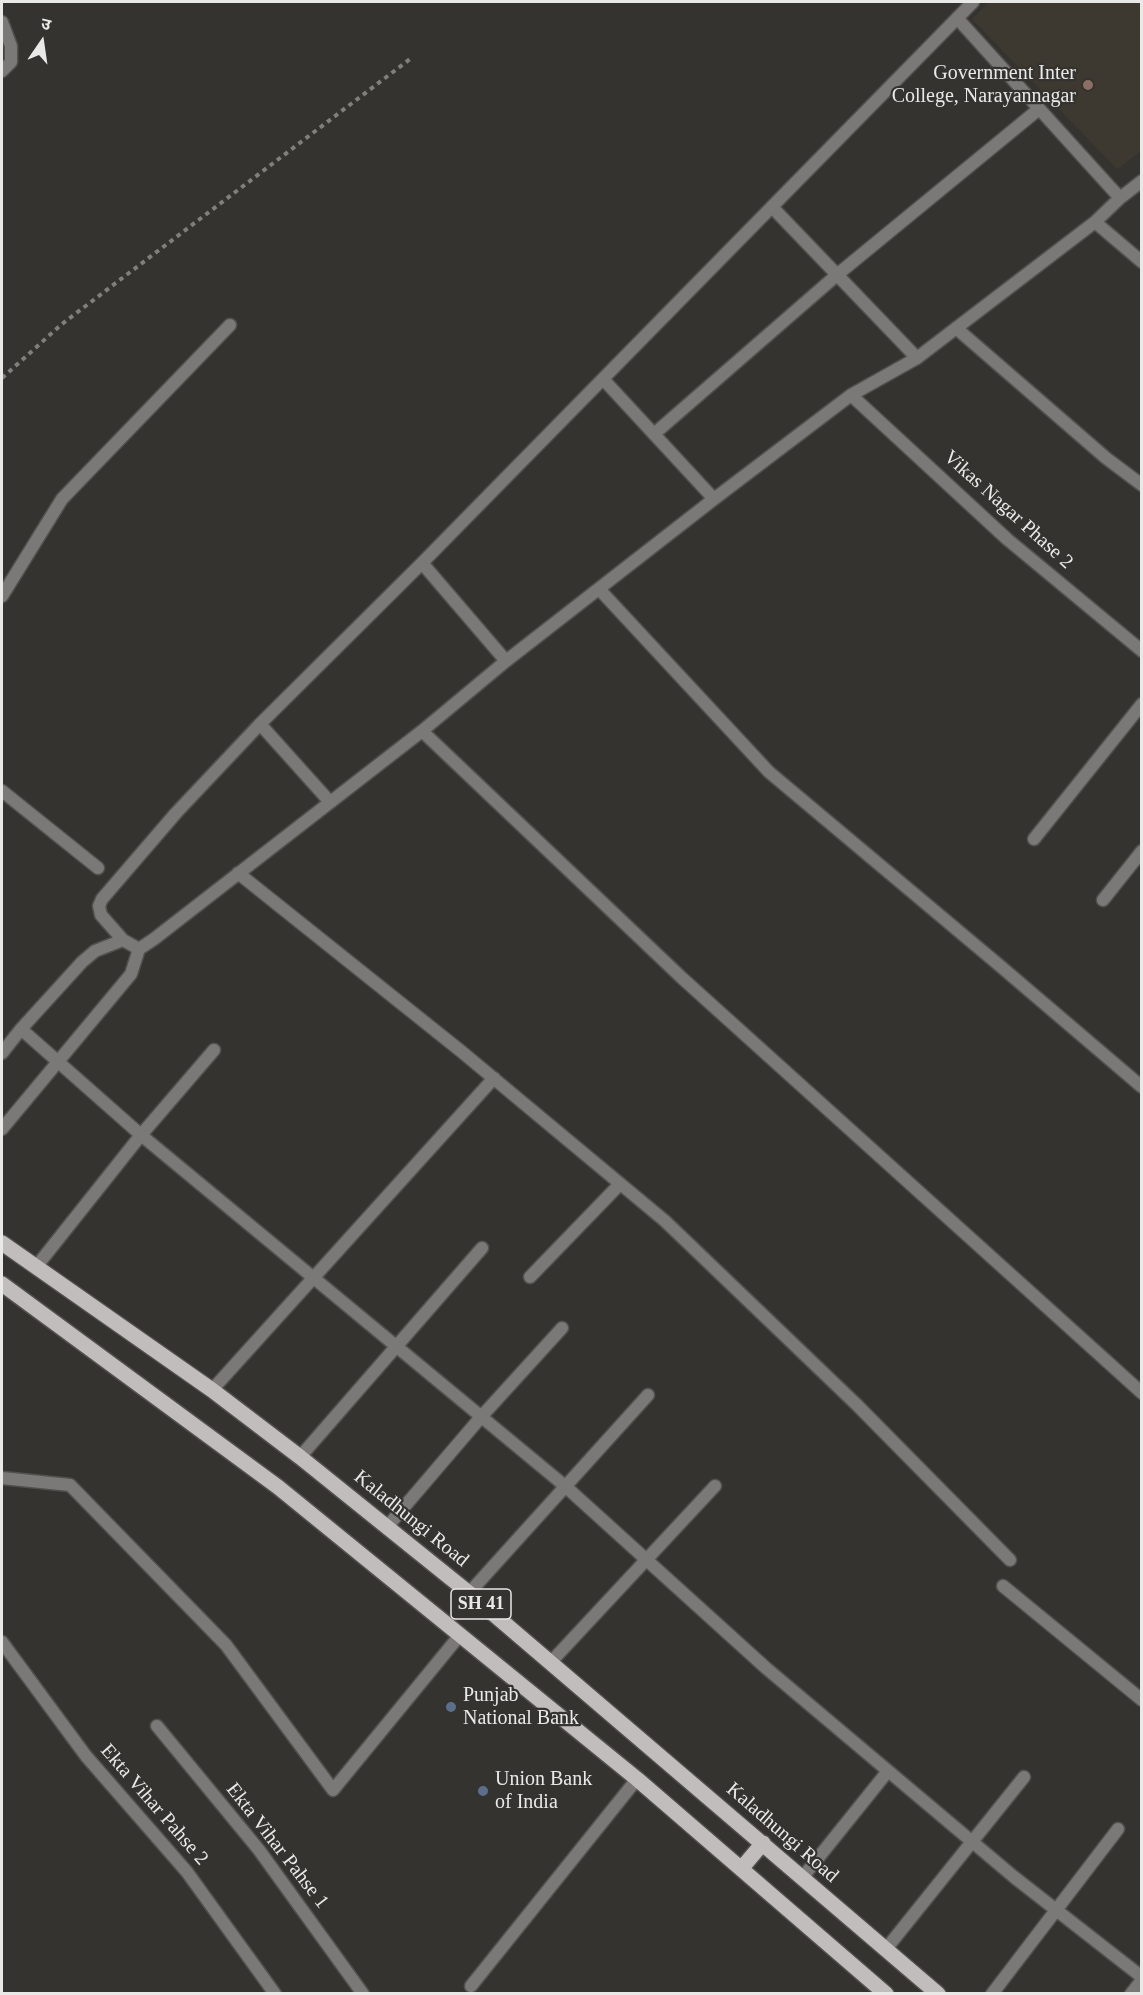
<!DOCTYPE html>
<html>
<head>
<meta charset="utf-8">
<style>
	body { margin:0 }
	#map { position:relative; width:1143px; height:1995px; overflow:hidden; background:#343330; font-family:"Times New Roman","Noto Sans Devanagari",serif }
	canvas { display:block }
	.frame { position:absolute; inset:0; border:3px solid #e9e9e7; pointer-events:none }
	.north { position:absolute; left:12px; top:12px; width:60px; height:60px; -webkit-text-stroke:4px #343330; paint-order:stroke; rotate:13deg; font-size:16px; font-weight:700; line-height:24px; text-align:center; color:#e9e9e7 }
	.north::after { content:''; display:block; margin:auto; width:21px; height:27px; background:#e9e9e7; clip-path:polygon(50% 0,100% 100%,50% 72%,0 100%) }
</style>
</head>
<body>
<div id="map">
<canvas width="1143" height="1995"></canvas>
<div class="frame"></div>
<div class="north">उ</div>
</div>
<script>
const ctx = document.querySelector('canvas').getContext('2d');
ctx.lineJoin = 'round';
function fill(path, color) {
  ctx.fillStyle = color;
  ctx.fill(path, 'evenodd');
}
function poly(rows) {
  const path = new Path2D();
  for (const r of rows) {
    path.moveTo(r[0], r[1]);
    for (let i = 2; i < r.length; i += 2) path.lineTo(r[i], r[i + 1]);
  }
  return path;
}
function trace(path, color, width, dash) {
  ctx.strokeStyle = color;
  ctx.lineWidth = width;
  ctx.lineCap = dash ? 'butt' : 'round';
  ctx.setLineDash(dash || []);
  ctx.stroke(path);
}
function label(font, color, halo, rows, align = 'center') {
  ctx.font = font + ' "Times New Roman",serif';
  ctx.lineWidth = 4.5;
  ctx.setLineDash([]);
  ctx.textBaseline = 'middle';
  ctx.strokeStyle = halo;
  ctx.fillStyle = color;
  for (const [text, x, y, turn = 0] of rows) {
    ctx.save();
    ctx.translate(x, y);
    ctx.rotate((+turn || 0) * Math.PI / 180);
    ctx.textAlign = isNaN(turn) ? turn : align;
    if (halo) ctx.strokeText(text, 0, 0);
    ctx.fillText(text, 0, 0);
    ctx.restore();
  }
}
fill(poly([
	[989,2,1141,2,1141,151,1117,169,972,19]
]), '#3d3930');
const service = poly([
	[530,1277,620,1184],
	[471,1986,637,1779]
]);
const pedestrian = poly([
	[772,207,917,358],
	[654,434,838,274,1039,109],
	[260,724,330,802],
	[2,1129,131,974,139,949],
	[36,1267,141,1135,214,1050],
	[469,1593,648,1395],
	[550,1663,715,1486]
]);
const minor = poly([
	[957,18,1120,198],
	[2,22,11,46,11,62,2,71],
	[1095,222,1142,262],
	[956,328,1106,458,1142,485],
	[603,379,714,499],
	[851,395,1007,539,1142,651],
	[422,563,506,661],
	[599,589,769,772,999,965,1142,1087],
	[2,596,62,499,230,325],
	[422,731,682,978,1142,1393],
	[2,791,98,868],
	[1034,839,1142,704],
	[238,873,462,1052,665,1221,857,1405,1010,1560],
	[1103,900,1142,851],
	[123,940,101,915,99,906,102,899,176,813,260,724,422,563,973,2],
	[21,1029,141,1135,565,1486,766,1668,1014,1877,1142,1977],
	[2,1053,21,1029,82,962,95,951,123,940,139,949,154,939,422,731,506,661,714,499,851,395,917,358,1095,222,1120,198,1142,181],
	[212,1390,494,1078],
	[300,1457,482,1248],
	[2,1478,70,1485,226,1645,333,1790,460,1635],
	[387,1527,481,1417,562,1328],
	[1003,1586,1142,1700],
	[2,1642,86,1756,187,1872,275,1994],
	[157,1726,259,1850,363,1994],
	[802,1878,888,1771],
	[886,1949,1024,1777],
	[992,1994,1118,1829],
	[1131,1994,1142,1980]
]);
const primary = poly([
	[2,1243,212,1390,300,1457,469,1593,938,1994],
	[2,1284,278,1487,637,1779,886,1994],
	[741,1869,763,1843]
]);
trace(service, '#51504d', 15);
trace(pedestrian, '#51504d', 15);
trace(minor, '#51504d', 15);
trace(primary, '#51504d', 18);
trace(poly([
	[2,378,62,324,410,59]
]), '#7f7f7c', 4, [4.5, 4.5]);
trace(service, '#7a7978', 12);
trace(pedestrian, '#7a7978', 12);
trace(minor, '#7a7978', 12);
trace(primary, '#c1bdbc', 15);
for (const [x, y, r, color] of [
	[1088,85,6,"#8d6e63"],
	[451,1707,6,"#5c6f8a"],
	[483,1791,6,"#5c6f8a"]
]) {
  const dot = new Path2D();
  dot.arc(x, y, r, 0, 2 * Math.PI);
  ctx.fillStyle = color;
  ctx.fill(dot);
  trace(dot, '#343330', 2);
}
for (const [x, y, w] of [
	[481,1604,60]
]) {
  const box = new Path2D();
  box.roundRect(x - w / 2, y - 15, w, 30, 4.5);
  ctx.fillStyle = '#343330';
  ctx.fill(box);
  trace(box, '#e9e9e7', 1.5);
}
label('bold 18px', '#e9e9e7', null, [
	["SH 41",481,1604]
]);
label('20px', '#e9e9e7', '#343330', [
	["Government Inter",1076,74,"right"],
	["College, Narayannagar",1076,97,"right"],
	["Punjab",463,1696],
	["National Bank",463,1719],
	["Union Bank",495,1780],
	["of India",495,1803]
], 'left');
label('20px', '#e9e9e7', '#343330', [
	["Vikas Nagar Phase 2",1008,510,42],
	["Kaladhungi Road",411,1519,39],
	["Ekta Vihar Pahse 2",154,1805,49],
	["Kaladhungi Road",782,1833,41],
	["Ekta Vihar Pahse 1",277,1846,52]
]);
</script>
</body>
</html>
